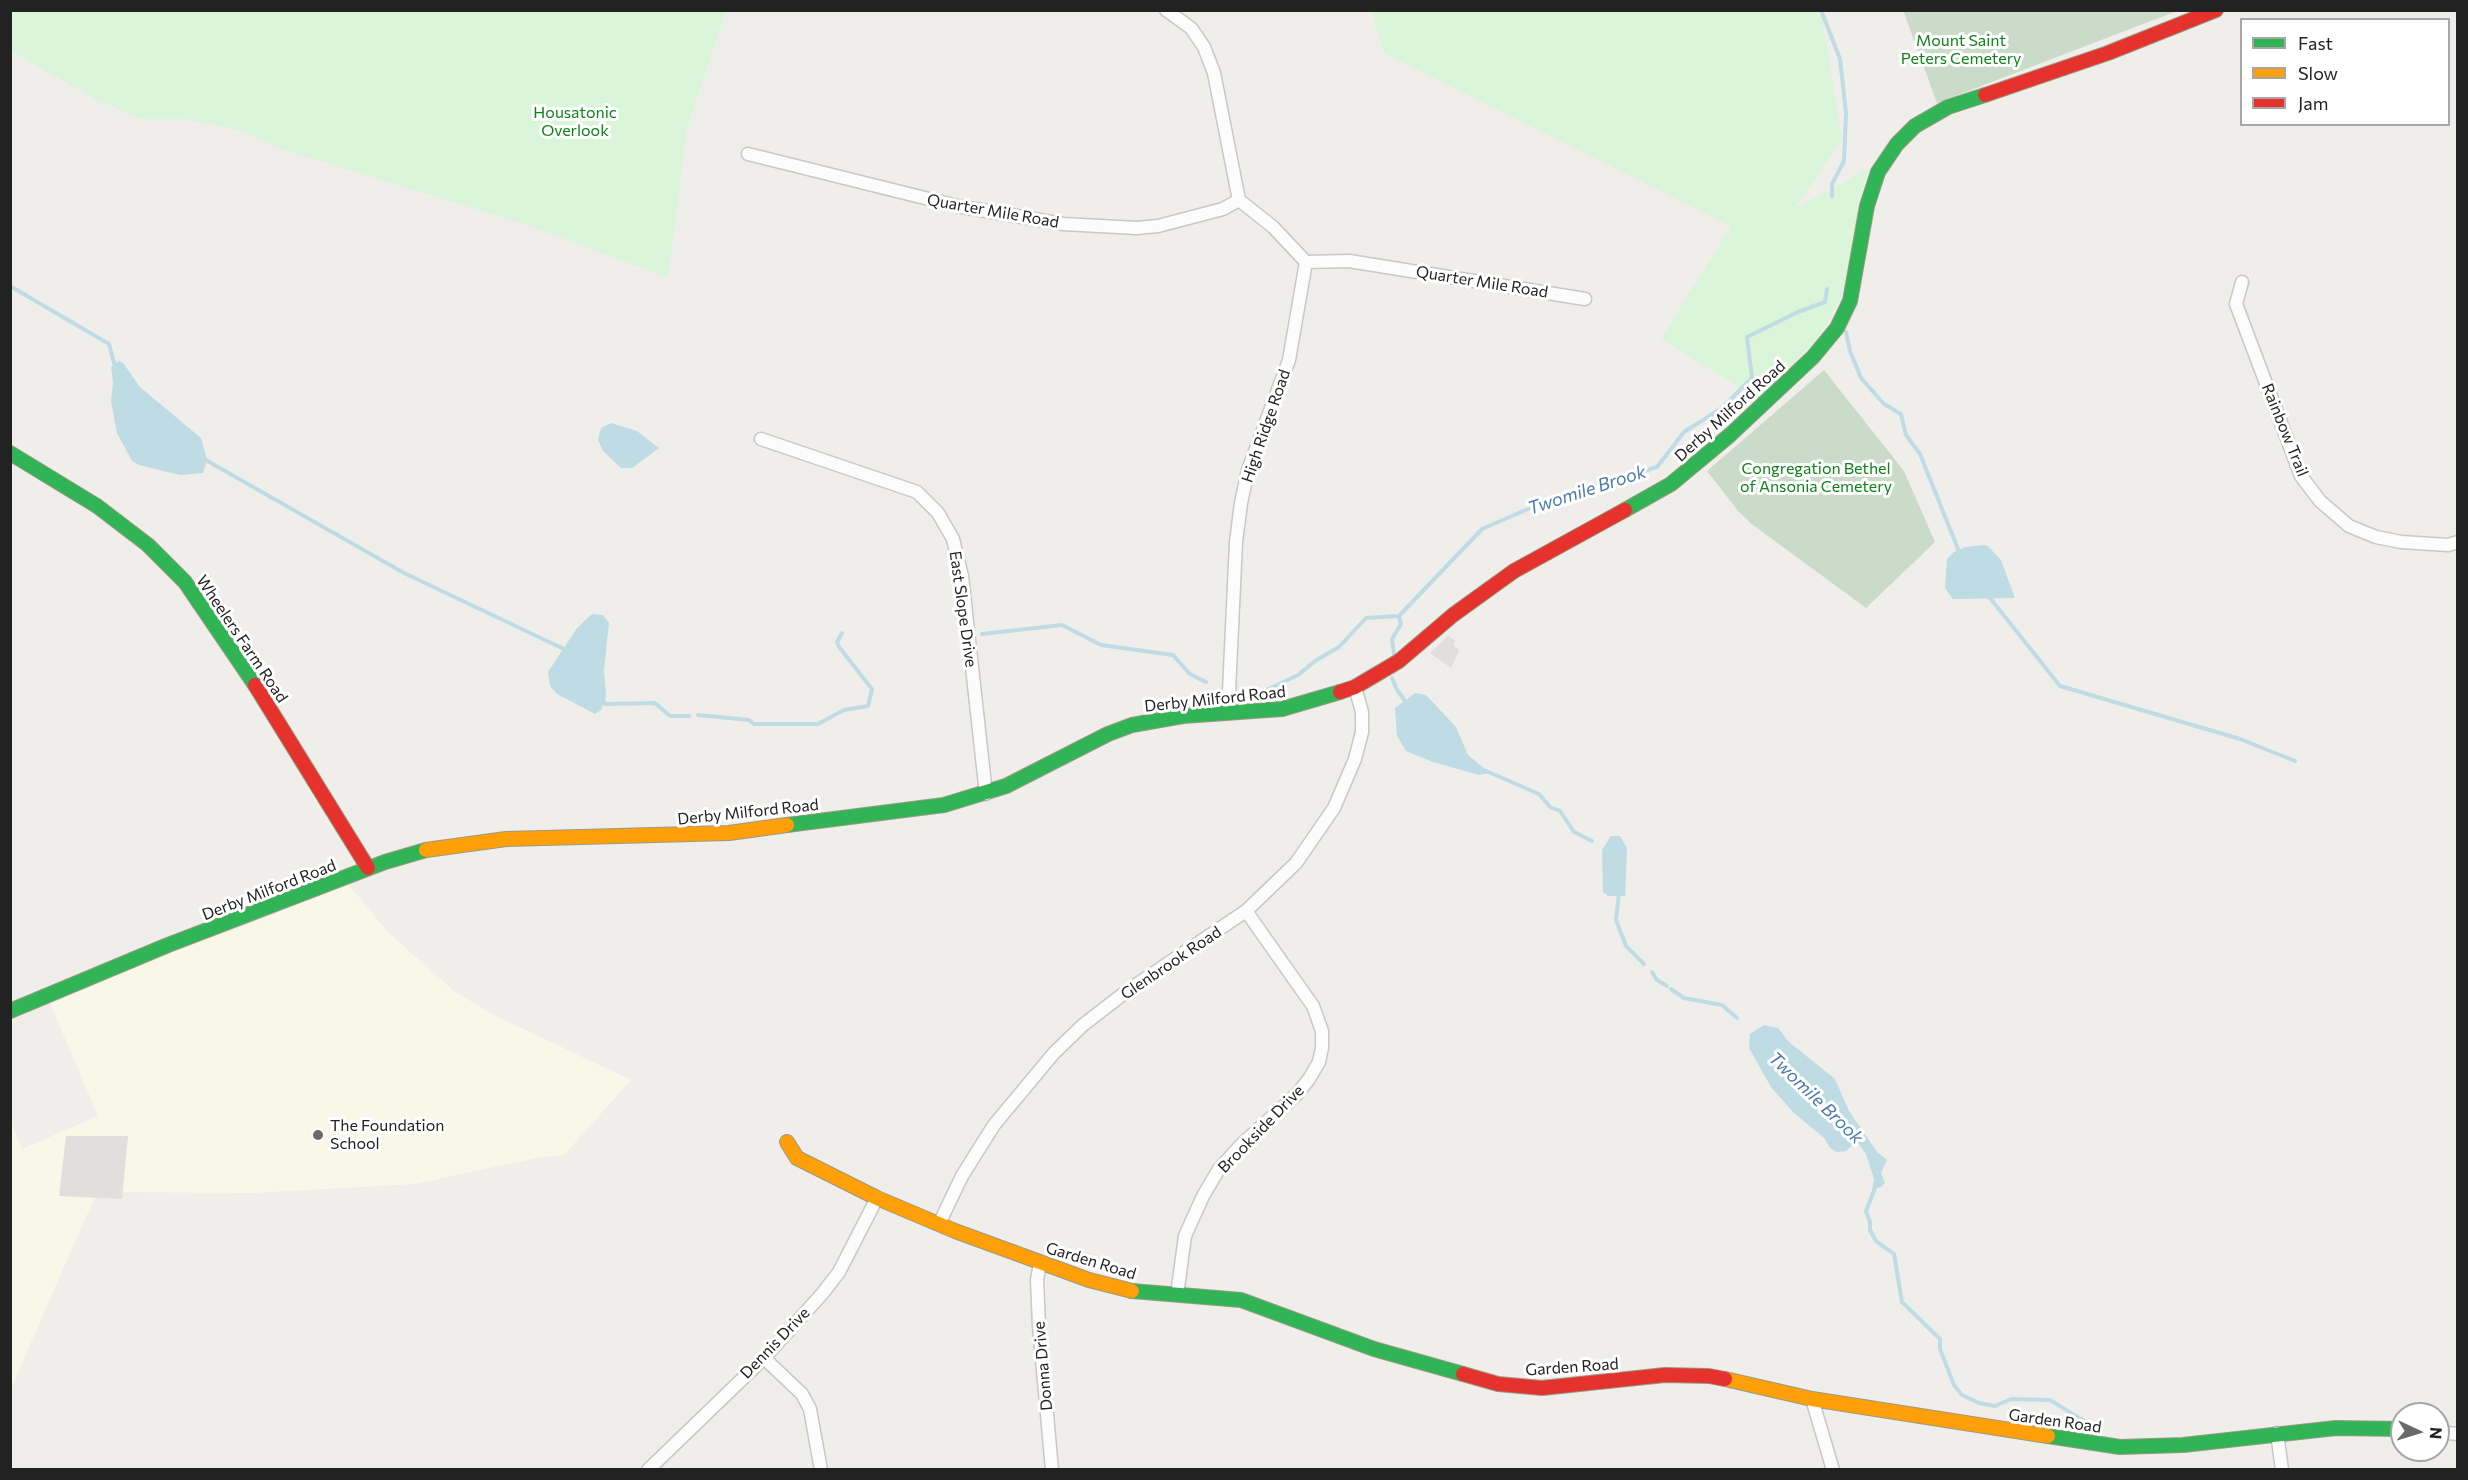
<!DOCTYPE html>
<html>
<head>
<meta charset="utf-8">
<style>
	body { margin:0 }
	#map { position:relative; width:2468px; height:1480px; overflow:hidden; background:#f0eeeb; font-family:Commissioner,sans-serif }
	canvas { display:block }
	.frame { position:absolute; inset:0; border:12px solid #222; pointer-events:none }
	.legend { position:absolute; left:2240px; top:18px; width:210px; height:108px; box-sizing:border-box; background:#fff; border:2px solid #a7a7a7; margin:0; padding:8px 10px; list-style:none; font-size:18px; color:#222 }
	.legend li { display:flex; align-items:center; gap:12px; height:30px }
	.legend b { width:30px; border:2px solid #a7a7a7 }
	.north { position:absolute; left:2390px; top:1402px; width:60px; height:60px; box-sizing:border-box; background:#fff; border:2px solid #a7a7a7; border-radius:50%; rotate:94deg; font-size:16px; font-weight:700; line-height:24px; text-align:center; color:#222 }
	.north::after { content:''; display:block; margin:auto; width:21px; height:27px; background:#6a6968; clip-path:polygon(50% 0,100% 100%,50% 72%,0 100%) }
</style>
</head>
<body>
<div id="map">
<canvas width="2468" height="1480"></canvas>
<div class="frame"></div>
<ul class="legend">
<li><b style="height:8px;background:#30b455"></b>Fast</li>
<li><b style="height:8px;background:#ff9f0a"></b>Slow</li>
<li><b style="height:8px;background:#e5322d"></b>Jam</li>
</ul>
<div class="north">N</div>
</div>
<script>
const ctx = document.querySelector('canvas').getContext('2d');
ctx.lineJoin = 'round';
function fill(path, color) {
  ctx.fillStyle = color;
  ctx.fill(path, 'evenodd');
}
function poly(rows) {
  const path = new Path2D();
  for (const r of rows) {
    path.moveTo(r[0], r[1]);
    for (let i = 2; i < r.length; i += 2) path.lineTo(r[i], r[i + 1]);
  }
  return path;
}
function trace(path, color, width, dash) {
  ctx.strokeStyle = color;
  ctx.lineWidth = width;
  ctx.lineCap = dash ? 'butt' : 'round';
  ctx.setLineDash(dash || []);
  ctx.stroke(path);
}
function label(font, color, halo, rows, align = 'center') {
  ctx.font = font + ' Commissioner,sans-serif';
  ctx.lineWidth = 6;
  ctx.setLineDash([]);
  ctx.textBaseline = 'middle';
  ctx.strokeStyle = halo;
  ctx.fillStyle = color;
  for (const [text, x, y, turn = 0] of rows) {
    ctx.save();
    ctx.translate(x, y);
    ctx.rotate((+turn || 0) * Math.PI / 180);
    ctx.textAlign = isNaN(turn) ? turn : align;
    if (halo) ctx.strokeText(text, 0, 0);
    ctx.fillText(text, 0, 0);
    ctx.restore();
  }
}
fill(poly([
	[348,884,388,932,454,991,494,1015,631,1080,564,1155,536,1158,415,1184,255,1193,97,1192,11,1388,11,1121,22,1149,98,1116,50,1003,175,949,232,931]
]), '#f8f7e8');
fill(poly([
	[1903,10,2177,11,1937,103],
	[1824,370,1904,471,1935,542,1866,608,1753,525,1738,511,1707,471]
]), '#cadbca');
fill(poly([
	[11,10,726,10,726,11,687,128,668,278,527,225,284,150,241,131,186,119,141,119,95,99,11,51],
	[1371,11,1821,11,1842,140,1795,208,1870,168,1863,188,1844,289,1831,318,1815,342,1758,399,1661,339,1731,226,1384,53]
]), '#daf5da');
fill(poly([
	[1448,636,1455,640,1454,646,1459,650,1451,668,1430,653],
	[66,1136,128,1136,122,1199,59,1196]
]), '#e0dfde');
fill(poly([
	[119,361,123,363,140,387,201,438,207,460,203,473,180,475,139,465,132,461,117,433,111,402,113,382,111,367],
	[611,423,637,431,659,448,632,468,621,468,603,451,598,440,601,428],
	[1984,545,1988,546,2001,560,2015,598,1953,599,1945,588,1947,559,1954,552,1965,547],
	[592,614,603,615,609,623,604,670,606,696,601,710,595,714,557,694,550,686,548,672,577,628],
	[1415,693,1426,695,1456,727,1468,755,1490,773,1479,775,1433,762,1406,751,1397,736,1395,708],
	[1611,836,1620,836,1627,848,1625,896,1608,896,1603,892,1602,850],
	[1764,1025,1778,1028,1789,1042,1835,1079,1849,1111,1877,1152,1887,1160,1881,1173,1885,1183,1881,1187,1872,1189,1874,1179,1866,1154,1858,1143,1856,1142,1846,1151,1837,1152,1830,1148,1824,1138,1793,1112,1771,1087,1749,1048,1750,1034]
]), '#bfdbe3');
trace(poly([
	[1821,10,1840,59,1846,113,1844,161,1832,184,1832,196],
	[10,286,109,344,115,366],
	[1846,332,1850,351,1861,378,1884,404,1901,414,1906,435,1920,454,1960,554],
	[204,459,404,573,566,650],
	[1986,593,2060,686,2240,739,2295,761],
	[1399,616,1482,529,1551,499,1657,467,1684,432,1722,408,1752,378,1747,337,1798,312,1825,302,1827,289],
	[982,634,1062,625,1101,645,1173,655,1190,674,1206,682],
	[1394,654,1392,639,1401,624,1399,616],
	[1392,678,1397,690,1405,701],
	[1243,694,1258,694,1298,675,1315,661,1339,647,1366,618,1399,616],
	[603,700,605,704,655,703,670,716,689,716],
	[698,715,749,720,754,724,818,724,844,710,868,706,872,689,839,647,837,642,842,633],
	[1484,770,1539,794,1550,807,1560,811,1574,832,1592,841],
	[1619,893,1616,920,1626,946,1644,964],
	[1652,972,1657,980,1667,986],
	[1671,989,1684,998,1722,1005,1737,1018],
	[1877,1183,1866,1211,1870,1222,1870,1230,1876,1241,1894,1254,1902,1302,1940,1339,1940,1349,1954,1385,1962,1395,1979,1403,1995,1406,2011,1399,2050,1400,2084,1421]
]), '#bfdbe3', 4);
const street = poly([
	[1166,10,1191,28,1204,47,1214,73,1239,200,1273,227,1306,262,1289,360,1248,470,1241,503,1236,542,1228,713],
	[748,154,957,206,1063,224,1137,228,1158,226,1223,209,1239,200],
	[1306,262,1349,261,1585,299],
	[2242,282,2236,304,2301,476,2320,501,2349,526,2376,537,2401,542,2448,545,2458,542],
	[761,439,917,492,938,513,953,539,962,576,986,794],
	[939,1224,962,1176,994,1125,1054,1053,1083,1025,1127,991,1246,911,1296,863,1334,808,1355,759,1362,732,1362,712,1355,687],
	[1040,1263,1037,1280,1039,1326,1052,1470],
	[1177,1295,1185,1236,1203,1196,1219,1169,1242,1144,1297,1094,1309,1079,1319,1062,1322,1048,1322,1031,1313,1006,1246,911],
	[764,1358,802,1394,810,1409,821,1470],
	[1812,1399,1833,1470],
	[2438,1432,2458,1434],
	[2277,1433,2282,1470],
	[648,1470,764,1358,822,1294,839,1272,877,1198]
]);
const fast = poly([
	[10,453,97,506,148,545,185,582,255,685],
	[1625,510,1671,484,1730,435,1813,357,1837,328,1850,301,1867,206,1878,172,1897,144,1915,126,1948,107,1985,95],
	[787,825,944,805,1006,786,1108,734,1132,725,1183,716,1282,709,1340,692],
	[10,1011,168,945,385,862,426,850],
	[1132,1291,1241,1300,1374,1349,1463,1374],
	[2048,1436,2120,1447,2183,1445,2336,1428,2402,1429]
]);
const slow = poly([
	[426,850,506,839,729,833,787,825],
	[787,1142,797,1158,877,1198,955,1231,1089,1280,1132,1291],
	[1725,1379,1812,1399,2048,1436]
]);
const jam = poly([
	[1985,95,2108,53,2216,10],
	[255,685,368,868],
	[1340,692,1355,687,1399,661,1453,615,1514,571,1625,510],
	[1463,1374,1498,1384,1542,1388,1665,1375,1709,1376,1725,1379]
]);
trace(street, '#c9c8c7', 15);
trace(fast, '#999a82', 16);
trace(slow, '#999a82', 16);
trace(jam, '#999a82', 16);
trace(street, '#fdfcfc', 12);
trace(fast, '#30b455', 14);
trace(slow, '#ff9f0a', 14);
trace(jam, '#e5322d', 14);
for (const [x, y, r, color] of [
	[318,1135,6,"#6a6968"]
]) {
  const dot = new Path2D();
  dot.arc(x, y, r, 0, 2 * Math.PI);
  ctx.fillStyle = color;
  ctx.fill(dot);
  trace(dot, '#fff', 2);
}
label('16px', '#0c8416', '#fff', [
	["Mount Saint",1961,41],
	["Peters Cemetery",1961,59],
	["Housatonic",575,113],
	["Overlook",575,131],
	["Congregation Bethel",1816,469],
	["of Ansonia Cemetery",1816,487]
]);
label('16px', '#222', '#fff', [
	["Quarter Mile Road",993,211,10],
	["Quarter Mile Road",1482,282,9],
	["Derby Milford Road",1730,411,-42],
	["High Ridge Road",1266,426,-71],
	["Rainbow Trail",2285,430,68],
	["East Slope Drive",963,609,82],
	["Wheelers Farm Road",242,639,56],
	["Derby Milford Road",1215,699,-6],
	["Derby Milford Road",748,812,-6],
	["Derby Milford Road",269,890,-21],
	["Glenbrook Road",1171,963,-34],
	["Brookside Drive",1261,1129,-46],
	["Garden Road",1091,1261,17],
	["Dennis Drive",775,1343,-46],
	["Donna Drive",1043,1366,-95],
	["Garden Road",1572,1367,-4],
	["Garden Road",2055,1421,8]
]);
label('16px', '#222', '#fff', [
	["The Foundation",330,1126],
	["School",330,1144]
], 'left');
label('italic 18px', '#4a7aab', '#fff', [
	["Twomile Brook",1587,490,-18],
	["Twomile Brook",1816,1098,44]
]);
</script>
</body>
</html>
